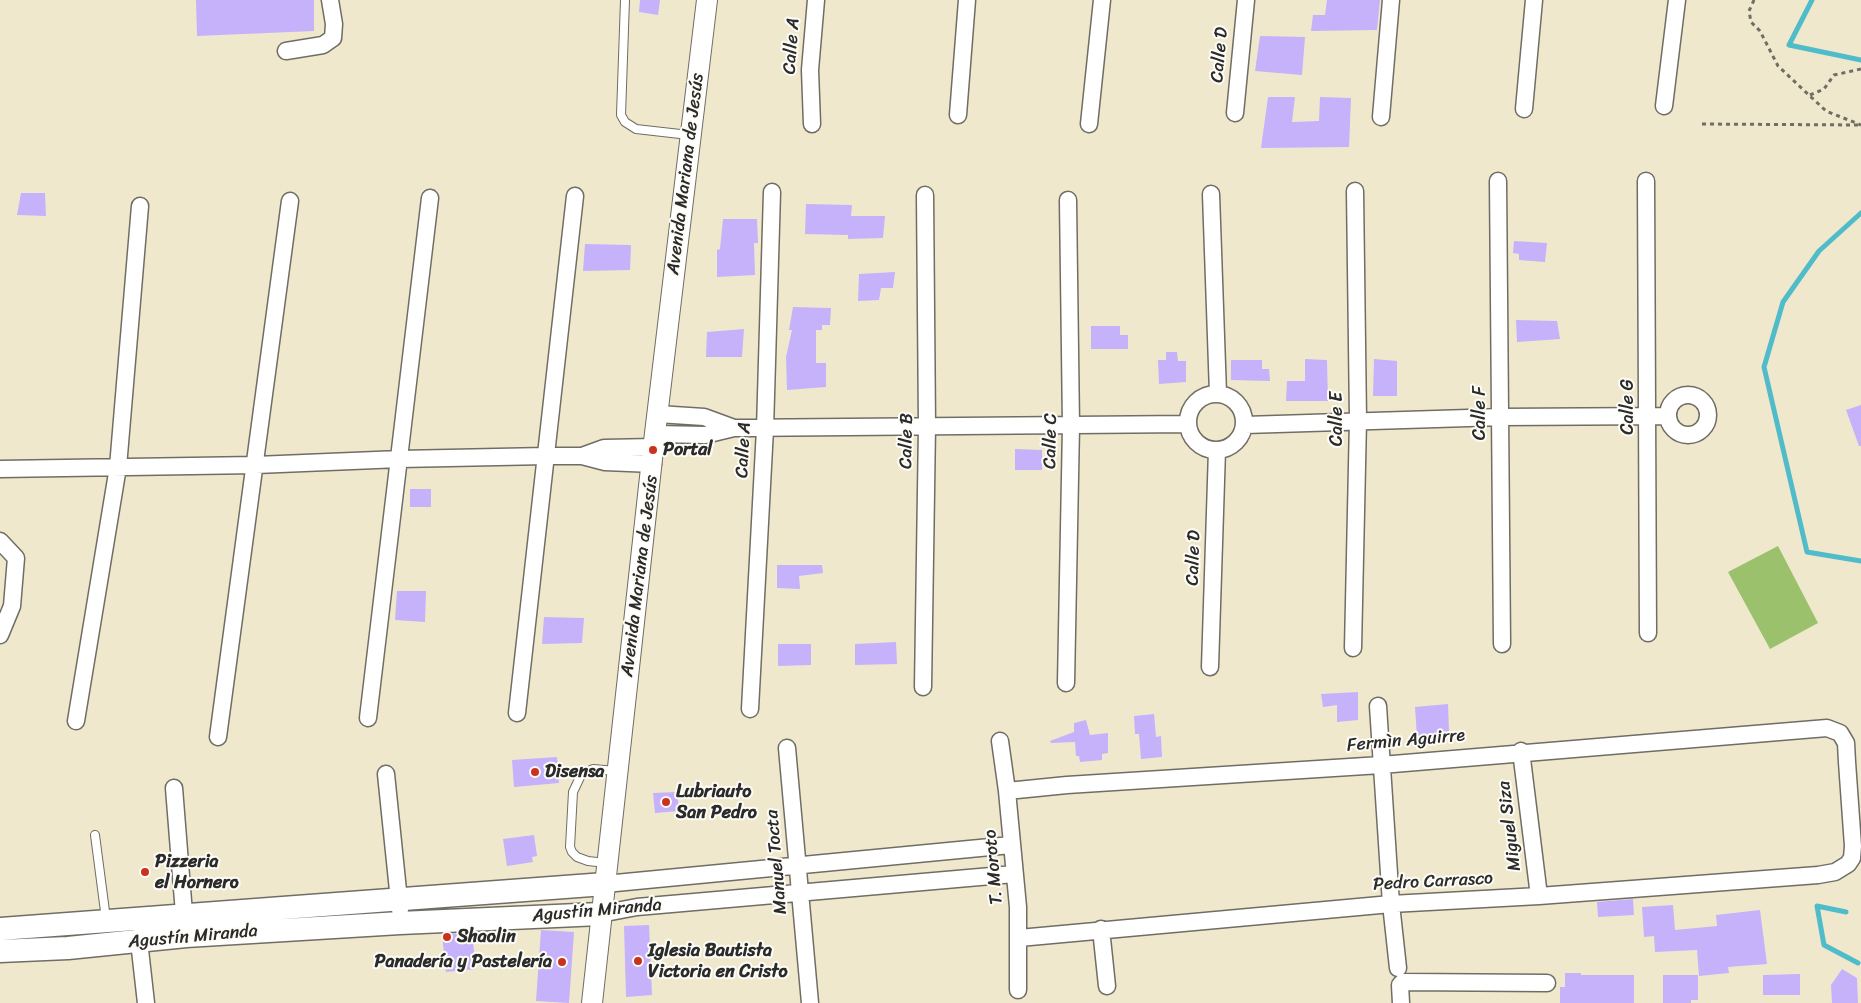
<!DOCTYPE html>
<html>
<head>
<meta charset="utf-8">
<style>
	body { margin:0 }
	canvas { display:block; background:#efe8cd }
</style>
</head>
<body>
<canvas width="1861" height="1003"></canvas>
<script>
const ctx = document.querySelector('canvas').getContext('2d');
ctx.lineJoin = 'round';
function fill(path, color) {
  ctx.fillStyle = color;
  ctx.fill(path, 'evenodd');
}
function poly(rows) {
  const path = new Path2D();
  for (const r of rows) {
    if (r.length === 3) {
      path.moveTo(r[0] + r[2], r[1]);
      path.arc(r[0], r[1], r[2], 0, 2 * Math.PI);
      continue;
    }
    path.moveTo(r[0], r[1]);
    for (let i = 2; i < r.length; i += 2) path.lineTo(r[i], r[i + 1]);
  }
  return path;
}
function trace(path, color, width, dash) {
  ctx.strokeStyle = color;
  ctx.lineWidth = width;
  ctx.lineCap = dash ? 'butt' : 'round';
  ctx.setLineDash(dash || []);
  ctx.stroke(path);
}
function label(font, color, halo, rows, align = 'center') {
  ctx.font = font + ' Sriracha,sans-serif';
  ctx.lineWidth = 4;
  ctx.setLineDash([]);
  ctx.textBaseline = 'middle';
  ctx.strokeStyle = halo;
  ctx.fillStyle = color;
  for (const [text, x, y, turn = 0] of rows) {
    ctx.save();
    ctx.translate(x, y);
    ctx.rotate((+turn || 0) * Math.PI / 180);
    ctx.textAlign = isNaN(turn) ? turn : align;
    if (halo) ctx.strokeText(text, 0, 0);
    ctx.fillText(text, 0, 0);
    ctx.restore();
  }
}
fill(poly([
	[1778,546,1818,623,1770,649,1728,572]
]), '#9bc16c');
trace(poly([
	[1812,0,1789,45,1861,60],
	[1861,213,1819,251,1783,302,1764,367,1807,552,1861,561],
	[1846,912,1817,906,1824,945,1858,963]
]), '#50bcca', 5);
fill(poly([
	[196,0,314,0,314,31,197,36],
	[640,0,660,0,658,15,639,12],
	[1327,0,1380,0,1377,30,1311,31,1313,15,1325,15],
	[1260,36,1305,37,1302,75,1255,71],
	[1268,97,1295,97,1292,122,1319,121,1320,97,1351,98,1349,147,1261,148],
	[21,193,45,193,46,216,17,215],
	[806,204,852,205,851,216,885,216,883,238,848,239,848,235,805,234],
	[723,219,757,219,758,243,754,243,755,275,717,277,717,250,720,249],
	[1514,241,1547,243,1545,262,1519,260,1519,254,1513,253],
	[585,244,631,245,630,270,583,271],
	[895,272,893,288,881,288,879,300,858,301,859,274],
	[793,307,831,308,830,325,822,325,822,330,816,330,816,363,826,363,826,387,787,390,786,357,792,330,789,330],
	[1516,320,1557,321,1560,339,1517,342],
	[1091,326,1120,326,1120,335,1128,335,1128,349,1091,349],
	[744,329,742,357,706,357,707,332],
	[1166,352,1177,352,1178,361,1186,361,1186,382,1159,384,1158,360,1166,360],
	[1305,359,1327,360,1328,401,1286,401,1287,381,1305,381],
	[1374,359,1397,361,1397,396,1373,396],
	[1231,360,1262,360,1262,369,1269,369,1270,381,1231,380],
	[1861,405,1861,446,1859,446,1846,410],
	[1015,449,1042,450,1042,470,1015,470],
	[410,489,431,489,431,507,410,507],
	[777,565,822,565,823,573,799,576,800,589,777,588],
	[397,591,426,591,425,622,395,620],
	[544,617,584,618,582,643,542,644],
	[896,642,897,664,855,665,855,644],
	[778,644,811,644,811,665,778,666],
	[1358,692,1358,720,1337,722,1337,705,1323,707,1321,694],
	[1448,704,1449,732,1417,737,1415,707],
	[1154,714,1156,737,1161,736,1162,757,1141,759,1139,734,1135,734,1134,716],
	[1086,720,1090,735,1108,733,1108,753,1102,754,1102,760,1080,762,1079,756,1076,756,1075,742,1051,743,1050,741,1074,732,1074,723],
	[557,757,559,783,514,787,512,760],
	[677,792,679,811,655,813,653,793],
	[534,835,537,856,532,857,533,862,507,866,503,839],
	[1633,899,1634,915,1598,917,1597,902],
	[1673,905,1675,930,1717,926,1716,915,1760,910,1767,964,1728,967,1729,973,1699,976,1697,950,1655,952,1654,936,1644,937,1642,907],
	[649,925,652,995,626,997,624,926],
	[541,930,574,932,569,1003,536,1001],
	[472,933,476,969,446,972,442,934],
	[1842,969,1857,978,1858,1003,1832,1003,1831,985],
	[1565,973,1581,973,1581,975,1634,975,1634,1003,1560,1003,1560,987,1565,987],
	[1800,974,1800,995,1763,995,1763,975],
	[1663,975,1698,975,1698,1000,1691,1000,1691,1003,1663,1003]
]), '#c5b2fb');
const service = poly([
	[625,0,621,115,625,122,636,129,689,135],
	[95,835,106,919],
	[606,863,588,861,577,857,572,852,570,847,573,792,581,775,593,769,616,771]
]);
const minor = poly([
	[286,51,323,45,333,38,334,24,330,0],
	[1664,106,1677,0],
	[1524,109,1534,0],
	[1235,113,1246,0],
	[958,115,967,0],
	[1381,117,1391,0],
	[812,124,810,70,816,0],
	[1089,124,1102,0],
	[1498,181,1502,644],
	[1646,181,1648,633],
	[1211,194,1218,394],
	[1216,422,28],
	[1688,415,20],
	[658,414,704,417,734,428],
	[1245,425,1500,417,1668,416],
	[656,434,705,435,734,428,1188,424],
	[582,456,604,448,654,447],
	[0,469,256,465,400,459,546,456,582,456,605,462,653,464],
	[0,541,16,558,12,606,0,635],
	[1353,648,1358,420,1355,191],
	[1210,667,1217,450],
	[1066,683,1071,426,1068,200],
	[923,687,927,426,925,195],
	[1378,706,1391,904,1398,968],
	[750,709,765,429,772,192],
	[517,713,575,196],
	[368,718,430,198],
	[76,721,118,467,140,206],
	[218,737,290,201],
	[1000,741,1007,791,1018,907,1018,990],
	[787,748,810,1003],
	[1521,751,1539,896],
	[386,774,400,910],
	[174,788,185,926],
	[1007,791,1067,785,1381,765,1827,728,1840,733,1846,743,1847,762,1853,846,1852,858,1848,864,1835,872,1818,875,1539,896,1391,904,1019,938],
	[605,884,1011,845],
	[600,914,637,907,1014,874],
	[1101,929,1107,986],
	[139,941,146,1003],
	[1401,1003,1400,985,1403,982,1547,983]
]);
const tertiary = poly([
	[592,1003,653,450,707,0]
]);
const secondary = poly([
	[0,929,605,884],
	[0,951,68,948,186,936,400,923,600,914]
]);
trace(service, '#706d64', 10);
trace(minor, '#706d64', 19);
trace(tertiary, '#706d64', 22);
trace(secondary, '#706d64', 25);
trace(poly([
	[1754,0,1749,11,1751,22,1760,31,1778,66,1826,111,1861,125],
	[1810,95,1824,89,1834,75,1861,69],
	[1702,124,1858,125]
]), '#706d64', 3, [4, 4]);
trace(service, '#fff', 8);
trace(minor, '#fff', 16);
trace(tertiary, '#fff', 20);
trace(secondary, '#fff', 22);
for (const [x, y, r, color] of [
	[653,450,5,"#c8321e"],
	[535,772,5,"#c8321e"],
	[666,802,5,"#c8321e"],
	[145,872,5,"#c8321e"],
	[447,937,5,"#c8321e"],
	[638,961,5,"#c8321e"],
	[562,962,5,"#c8321e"]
]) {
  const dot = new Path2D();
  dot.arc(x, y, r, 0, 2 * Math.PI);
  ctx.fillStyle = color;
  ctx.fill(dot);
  trace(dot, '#fdfcf7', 2);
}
label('18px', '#2b2b2b', '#fdfcf7', [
	["Calle A",792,46,-86],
	["Calle D",1220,55,-85],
	["Avenida Mariana de Jesús",686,174,-83],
	["Calle G",1628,407,-90],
	["Calle F",1480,413,-90],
	["Calle E",1337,419,-90],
	["Calle B",907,441,-89],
	["Calle C",1051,441,-89],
	["Calle A",744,450,-87],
	["Calle D",1194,558,-88],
	["Avenida Mariana de Jesús",640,576,-83],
	["Fermìn Aguirre",1406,741,-5],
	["Miguel Siza",1510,826,-97],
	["Manuel Tocta",777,862,-95],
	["T. Moroto",994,867,-95],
	["Pedro Carrasco",1433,882,-3],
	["Agustín Miranda",597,911,-5],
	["Agustín Miranda",193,937,-5]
]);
label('bold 18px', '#2b2b2b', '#fdfcf7', [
	["Portal",663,450],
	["Disensa",545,772],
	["Lubriauto",676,792],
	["San Pedro",676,813],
	["Pizzeria",155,862],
	["el Hornero",155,883],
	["Shaolin",457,937],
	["Iglesia Bautista",648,951],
	["Victoria en Cristo",648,972],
	["Panadería y Pastelería",552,962,"right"]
], 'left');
</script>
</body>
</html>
